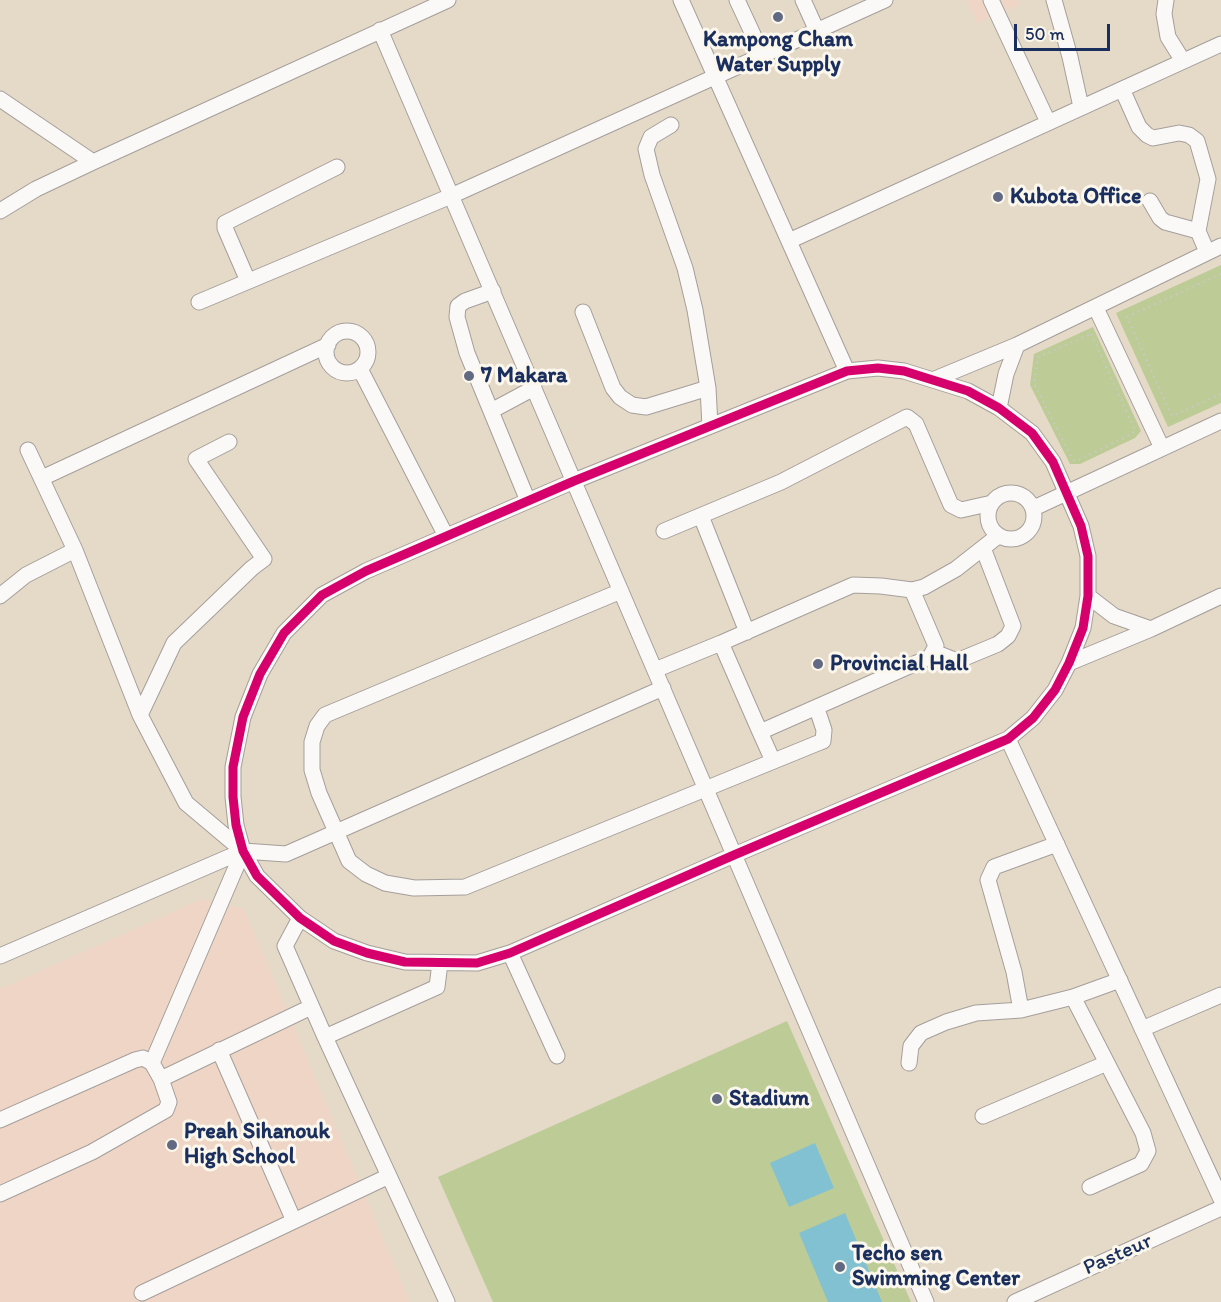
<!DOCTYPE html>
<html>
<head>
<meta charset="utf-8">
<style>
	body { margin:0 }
	#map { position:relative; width:1221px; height:1302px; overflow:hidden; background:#e5d9c8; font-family:Itim,sans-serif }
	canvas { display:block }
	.scale { position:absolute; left:1014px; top:24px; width:96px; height:27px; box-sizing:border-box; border:3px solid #1b2f5e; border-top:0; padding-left:8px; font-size:18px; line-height:21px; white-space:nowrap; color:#1b2f5e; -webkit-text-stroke:4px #fbf7ec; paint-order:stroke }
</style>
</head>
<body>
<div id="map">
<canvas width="1221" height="1302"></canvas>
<div class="scale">50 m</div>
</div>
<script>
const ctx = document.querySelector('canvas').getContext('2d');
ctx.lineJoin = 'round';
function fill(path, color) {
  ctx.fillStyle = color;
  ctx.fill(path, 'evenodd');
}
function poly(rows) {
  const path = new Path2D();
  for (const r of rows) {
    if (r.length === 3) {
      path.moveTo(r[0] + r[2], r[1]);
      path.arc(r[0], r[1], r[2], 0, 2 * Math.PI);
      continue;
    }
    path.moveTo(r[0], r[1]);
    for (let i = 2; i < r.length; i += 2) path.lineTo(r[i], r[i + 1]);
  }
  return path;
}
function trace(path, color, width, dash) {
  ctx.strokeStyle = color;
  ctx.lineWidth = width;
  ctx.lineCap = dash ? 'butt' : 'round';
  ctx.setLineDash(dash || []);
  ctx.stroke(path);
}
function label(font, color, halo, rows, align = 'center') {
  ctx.font = font + ' Itim,sans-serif';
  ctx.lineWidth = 6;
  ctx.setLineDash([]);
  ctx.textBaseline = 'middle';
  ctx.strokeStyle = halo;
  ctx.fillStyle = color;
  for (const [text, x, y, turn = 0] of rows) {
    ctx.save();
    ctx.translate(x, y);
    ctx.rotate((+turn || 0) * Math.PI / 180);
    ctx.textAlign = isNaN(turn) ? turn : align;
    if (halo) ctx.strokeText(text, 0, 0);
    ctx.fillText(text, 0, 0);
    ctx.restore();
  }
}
fill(poly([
	[967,0,1018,0,1020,5,977,23],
	[202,899,244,909,410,1302,0,1302,0,989]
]), '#eed5c5');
fill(poly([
	[1221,265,1221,403,1168,427,1116,313],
	[1093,327,1141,431,1135,438,1080,464,1070,464,1030,385,1034,354],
	[787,1021,911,1302,493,1302,438,1177]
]), '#bdcc96');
fill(poly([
	[815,1143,834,1188,789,1207,770,1163],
	[845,1213,882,1302,828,1302,799,1233]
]), '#82c1d2');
const minor = poly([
	[681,0,847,371],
	[737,0,763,56],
	[803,0,817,31],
	[991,0,1048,122],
	[1054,0,1070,57,1081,107],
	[1166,0,1164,14,1168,37,1183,61],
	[380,30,926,1302],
	[1122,89,1139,127,1147,135,1153,138,1179,133,1189,135,1197,141,1208,179,1198,231,1207,252],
	[0,99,93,162],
	[671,125,651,137,646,149,652,175,685,268,695,310,708,388,710,426],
	[1150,201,1160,218,1165,222,1198,231],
	[0,211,36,189,93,162,448,0],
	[789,241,1221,44],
	[248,281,225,228,225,223,337,167],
	[493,291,465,301,458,306,457,317,467,353,528,501],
	[199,302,451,196,885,0],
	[1096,308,1162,448],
	[583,312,613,388,620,397,632,405,646,407,708,388],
	[347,352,21],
	[878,368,904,371,968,391,999,408,1032,433,1053,462,1081,526,1088,556,1088,596,1083,628,1069,663,1055,690,1033,718,1008,739,734,855,510,953,477,963,405,962,367,953,334,941,300,918,257,876,243,851,236,825,233,797,233,767,243,717,260,674,284,633,322,595,366,571,574,481,847,371,878,368],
	[360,369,446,536],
	[935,379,1017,345,1221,246],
	[999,408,1006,374,1017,345],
	[491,411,534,388],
	[28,450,75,550,140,715,186,803,243,851],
	[42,478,328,345],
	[1011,516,23],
	[1034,508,1221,421],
	[701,516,747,632],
	[664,531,781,482,907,417,916,424,951,505,961,510,992,503],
	[621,591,325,715,317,726,312,742,312,770,319,793,349,861,366,874,385,883,414,888,465,887,818,743,823,741,824,730,817,709],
	[0,596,26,575,75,550],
	[1088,596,1114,616,1151,629],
	[721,643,760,732,930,657,936,646,912,590],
	[934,652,957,661,998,644,1008,636,1013,626,983,548],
	[1069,663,1151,629,1221,596],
	[655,670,721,643,853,585,881,586,912,590,924,587,956,569,998,536],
	[140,715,174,643,252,568,264,559,196,459,229,442],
	[760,732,773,761],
	[1008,739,1221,1199],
	[300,918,285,946,325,1037,447,1302],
	[510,953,557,1056],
	[0,956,243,851,286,854,663,688],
	[1073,997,1143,1133,1148,1151,1141,1164,1090,1187],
	[1021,1010,1014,972,988,880,994,867,1057,844],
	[1142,1029,1221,995],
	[325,1037,437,987,440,963],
	[219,1050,294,1221],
	[152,1063,243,851],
	[909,1063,911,1046,921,1033,946,1022,976,1013,1021,1010,1073,997,1120,980],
	[161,1079,311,1007],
	[983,1116,1107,1063],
	[0,1120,135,1060,143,1058,152,1063,161,1079,169,1102,166,1110,92,1152,0,1194],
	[142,1293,389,1176],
	[1015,1302,1221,1208]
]);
trace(minor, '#a49f9b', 17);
trace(poly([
	[1221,274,1127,317,1172,416,1221,394],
	[1091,334,1135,430,1132,434,1078,460,1073,460,1034,384,1038,357,1091,334]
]), '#cac9c9', 2, [1.5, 4.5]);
trace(minor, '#fbf9f7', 15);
trace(poly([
	[878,368,904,371,968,391,999,408,1032,433,1053,462,1081,526,1088,556,1088,596,1083,628,1069,663,1055,690,1033,718,1008,739,734,855,510,953,477,963,405,962,367,953,334,941,300,918,257,876,243,851,236,825,233,797,233,767,243,717,260,674,284,633,322,595,366,571,574,481,847,371,878,368]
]), '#d6006c', 9);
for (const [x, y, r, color] of [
	[778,17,6,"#626a83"],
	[998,197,6,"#626a83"],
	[469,376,6,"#626a83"],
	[818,664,6,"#626a83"],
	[717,1099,6,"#626a83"],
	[172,1145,6,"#626a83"],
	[840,1267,6,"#626a83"]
]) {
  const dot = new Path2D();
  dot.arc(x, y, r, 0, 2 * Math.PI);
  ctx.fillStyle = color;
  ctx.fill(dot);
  trace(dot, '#fbf7ec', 2);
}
label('bold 22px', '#1b2f5e', '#fbf7ec', [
	["Kampong Cham",778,40,"center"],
	["Water Supply",778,65,"center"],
	["Kubota Office",1010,197],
	["7 Makara",481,376],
	["Provincial Hall",830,664],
	["Stadium",729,1099],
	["Preah Sihanouk",184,1132],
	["High School",184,1157],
	["Techo sen",852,1254],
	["Swimming Center",852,1279]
], 'left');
label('22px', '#1b2f5e', '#fbf7ec', [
	["Pasteur",1118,1255,-24]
]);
</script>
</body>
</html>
